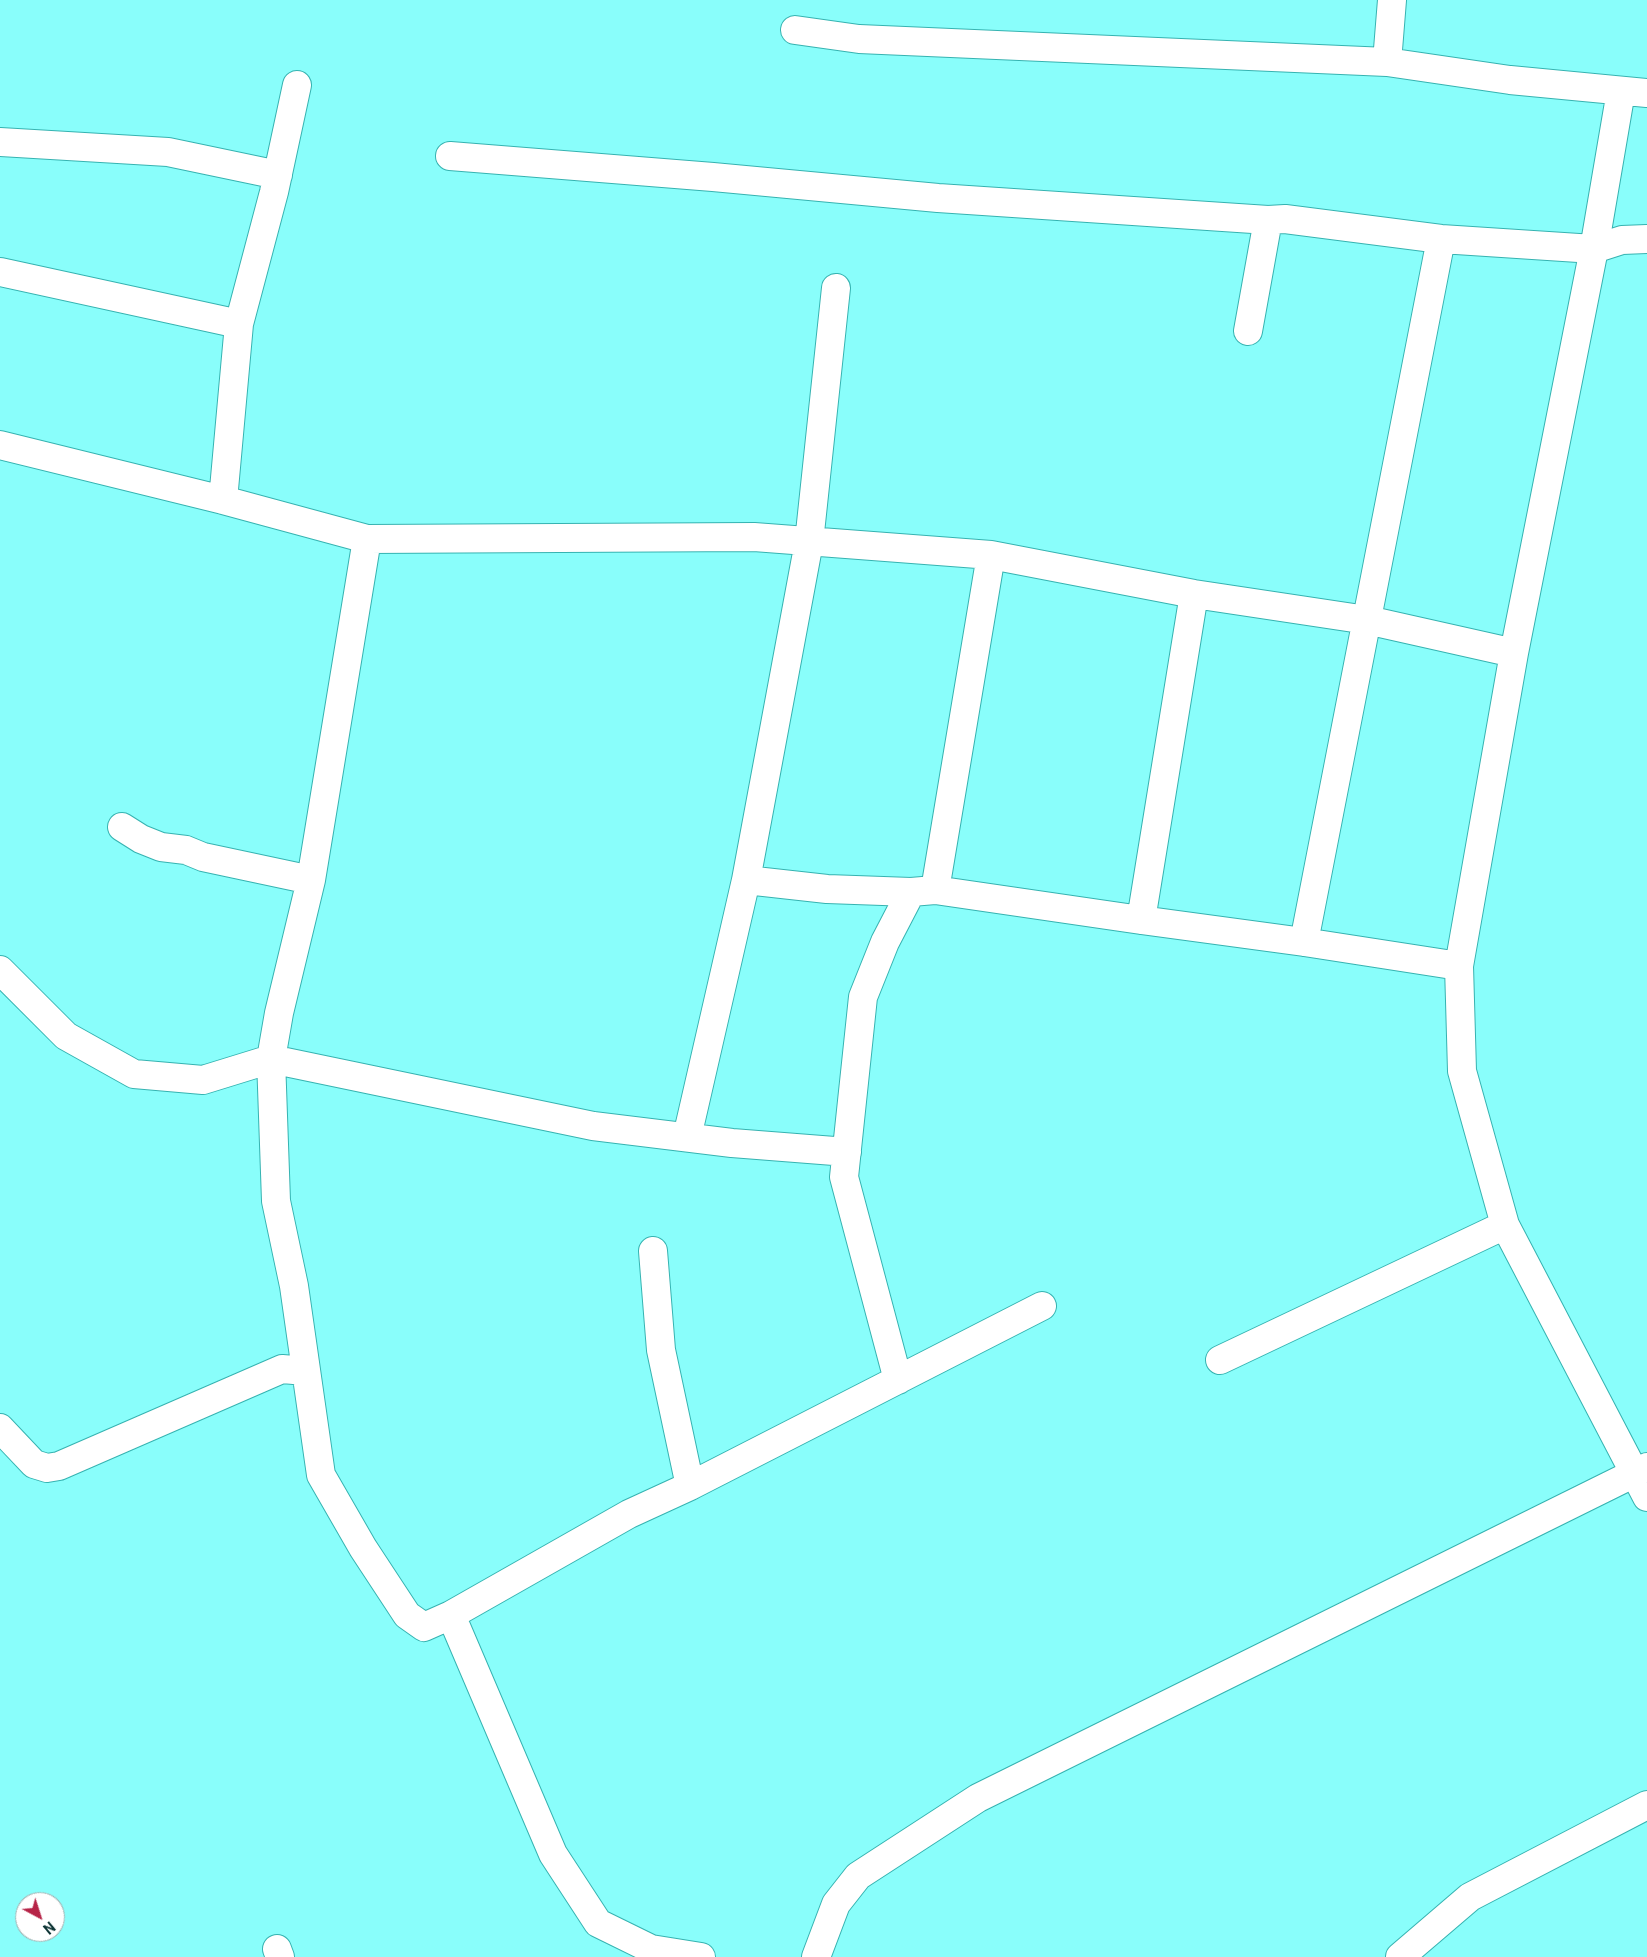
<!DOCTYPE html>
<html>
<head>
<meta charset="utf-8">
<style>
	body { margin:0 }
	#map { position:relative; width:1647px; height:1957px; overflow:hidden; background:#89fefb; font-family:Roboto,sans-serif }
	canvas { display:block }
	.north { position:absolute; left:15px; top:1892px; width:50px; height:50px; box-sizing:border-box; background:#fff; border:1px solid #9eadad; border-radius:50%; rotate:140deg; font-size:14px; font-weight:700; line-height:20px; text-align:center; color:#0c3333 }
	.north::after { content:''; display:block; margin:auto; width:18px; height:22px; background:#b62447; clip-path:polygon(50% 0,100% 100%,50% 72%,0 100%) }
</style>
</head>
<body>
<div id="map">
<canvas width="1647" height="1957"></canvas>
<div class="north">N</div>
</div>
<script>
const ctx = document.querySelector('canvas').getContext('2d');
ctx.lineJoin = 'round';
function poly(rows) {
  const path = new Path2D();
  for (const r of rows) {
    path.moveTo(r[0], r[1]);
    for (let i = 2; i < r.length; i += 2) path.lineTo(r[i], r[i + 1]);
  }
  return path;
}
function trace(path, color, width, dash) {
  ctx.strokeStyle = color;
  ctx.lineWidth = width;
  ctx.lineCap = dash ? 'butt' : 'round';
  ctx.setLineDash(dash || []);
  ctx.stroke(path);
}
const minor = poly([
	[795,30,859,39,1387,62,1510,80,1647,93],
	[1387,62,1392,0],
	[1621,91,1594,249,1622,240,1647,239],
	[0,142,168,152,278,175],
	[450,156,713,177,938,198,1268,220],
	[0,272,239,324],
	[836,288,809,542,746,880,827,889,911,892,935,890,1141,920,1304,942,1459,966],
	[1248,331,1268,220,1285,219,1441,239,1594,249,1514,653,1459,966,1462,1071,1505,1225,1647,1497],
	[0,445,223,500,367,539,754,537,991,555,1194,594,1367,620,1514,653],
	[223,500,239,324,274,192,297,85],
	[367,539,311,880,279,1013,271,1059,276,1201,294,1286,321,1475,363,1548,407,1615,424,1627,451,1615],
	[122,827,141,839,161,847,186,850,203,857,311,880],
	[935,890,991,555],
	[1141,920,1194,594],
	[1304,942,1441,239],
	[0,970,66,1036,134,1074,203,1080,271,1059,593,1126,732,1143,847,1152],
	[687,1137,746,880],
	[653,1251,661,1350,690,1486],
	[1220,1360,1505,1225],
	[898,1380,844,1177,863,997,885,942,911,892],
	[0,1428,34,1464,47,1468,59,1466,282,1369,306,1371],
	[277,1949,280,1957],
	[701,1957,651,1949,598,1923,553,1854,451,1615,629,1514,690,1486,1042,1306],
	[816,1957,836,1904,858,1876,978,1798,1647,1467],
	[1400,1957,1470,1897,1647,1805]
]);
trace(minor, '#36b3b1', 30);
trace(minor, '#fff', 28);
</script>
</body>
</html>
